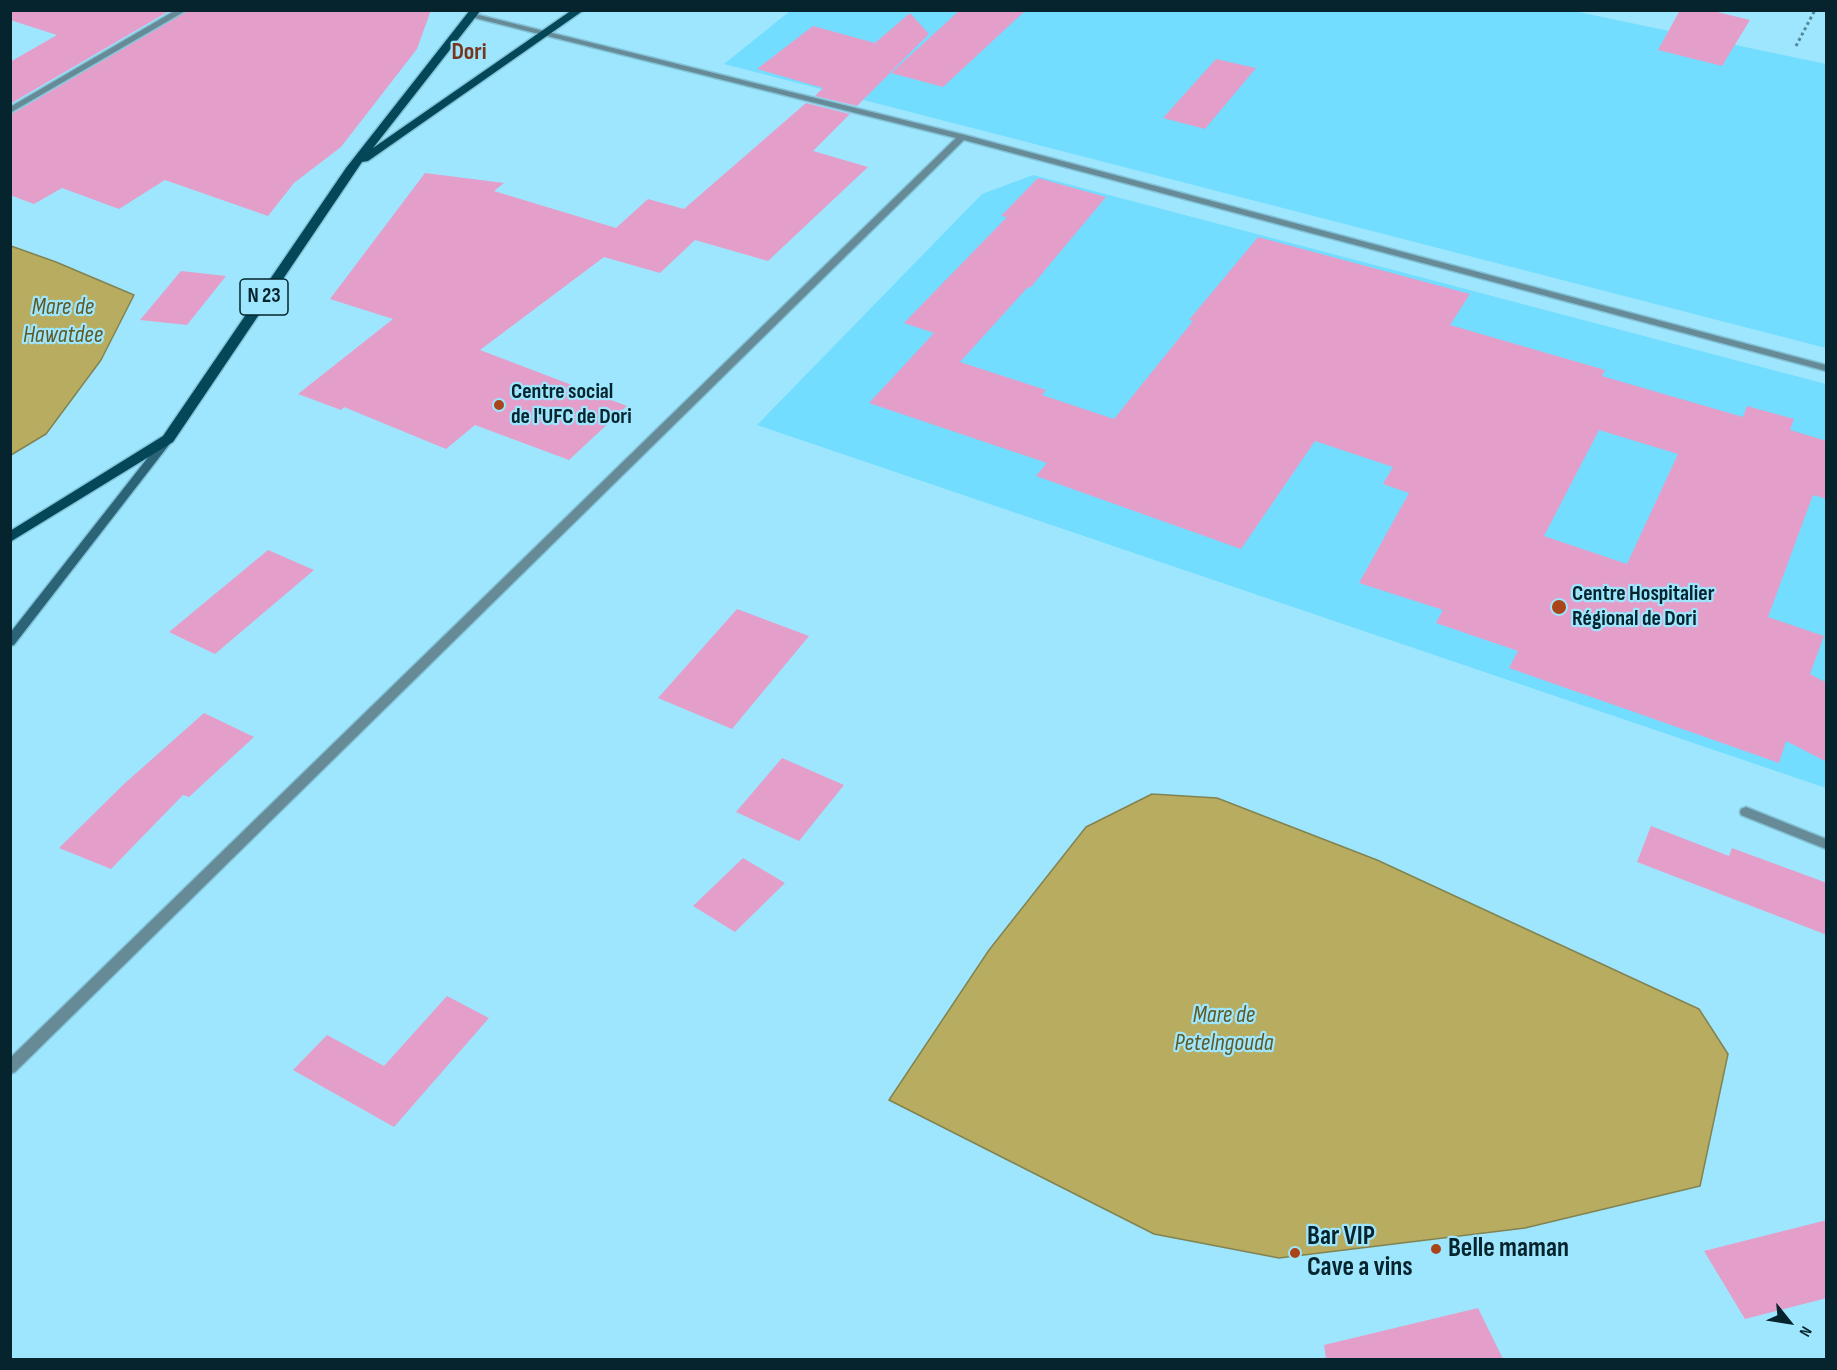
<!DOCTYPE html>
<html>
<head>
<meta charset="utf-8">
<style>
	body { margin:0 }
	#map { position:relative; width:1837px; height:1370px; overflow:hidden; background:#9ee6fe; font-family:"Sofia Sans Condensed",sans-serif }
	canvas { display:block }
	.frame { position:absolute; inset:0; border:12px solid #05242d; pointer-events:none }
	.north { position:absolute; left:1759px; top:1292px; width:60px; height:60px; -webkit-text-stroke:4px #9ee6fe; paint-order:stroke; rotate:120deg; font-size:16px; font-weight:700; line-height:24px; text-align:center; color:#05242d }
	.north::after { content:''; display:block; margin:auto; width:21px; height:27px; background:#05242d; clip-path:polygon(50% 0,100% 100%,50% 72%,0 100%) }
</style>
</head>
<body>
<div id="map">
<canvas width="1837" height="1370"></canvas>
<div class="frame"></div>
<div class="north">N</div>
</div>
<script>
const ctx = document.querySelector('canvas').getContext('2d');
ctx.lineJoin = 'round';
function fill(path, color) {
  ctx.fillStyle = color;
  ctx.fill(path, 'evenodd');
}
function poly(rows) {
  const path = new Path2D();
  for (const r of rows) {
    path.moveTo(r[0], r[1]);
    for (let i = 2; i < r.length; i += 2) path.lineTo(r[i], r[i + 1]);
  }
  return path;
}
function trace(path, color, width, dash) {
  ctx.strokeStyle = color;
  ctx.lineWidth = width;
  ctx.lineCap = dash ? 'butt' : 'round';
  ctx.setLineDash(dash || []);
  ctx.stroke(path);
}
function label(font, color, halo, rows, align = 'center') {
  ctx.font = font + ' "Sofia Sans Condensed",sans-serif';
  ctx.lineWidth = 4.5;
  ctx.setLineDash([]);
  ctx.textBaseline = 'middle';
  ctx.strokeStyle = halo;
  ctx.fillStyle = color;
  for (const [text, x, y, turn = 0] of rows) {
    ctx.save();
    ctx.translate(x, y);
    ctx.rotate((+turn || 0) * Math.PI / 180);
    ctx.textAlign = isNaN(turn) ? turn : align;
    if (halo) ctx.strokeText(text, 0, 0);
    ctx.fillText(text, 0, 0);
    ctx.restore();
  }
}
fill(poly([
	[1569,10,1826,64,1826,348,724,64,790,11],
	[1033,175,1826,384,1826,788,757,425,982,194]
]), '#72ddff');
const water = poly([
	[11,246,56,262,134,295,101,360,46,434,11,455,11,246],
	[1152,794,1217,798,1377,860,1699,1009,1728,1054,1700,1186,1525,1228,1279,1258,1154,1234,889,1100,989,950,1086,827,1152,794]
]);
fill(water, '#b7ac60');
trace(water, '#828351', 1.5);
fill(poly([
	[10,10,171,10,10,104,10,62,57,35,10,20],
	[189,10,431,10,417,49,341,147,294,183,268,216,165,180,119,209,62,188,34,204,10,195,10,115],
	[960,10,1026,10,943,87,891,73],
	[1680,10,1709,10,1750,20,1722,66,1658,50],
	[910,13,929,34,857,106,815,96,823,88,757,69,813,26,875,43],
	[1216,59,1256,68,1205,129,1163,118],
	[806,103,850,114,813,151,868,167,768,261,695,240,660,273,604,257,480,350,627,406,569,460,475,425,446,449,344,407,341,410,298,394,393,319,330,299,425,173,504,183,494,191,616,228,648,199,684,209],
	[1038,178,1106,197,1030,288,1028,287,960,362,1046,390,1042,395,1114,419,1193,321,1189,320,1258,237,1470,294,1450,325,1605,370,1602,376,1743,417,1747,406,1794,419,1790,430,1827,441,1827,499,1813,495,1768,617,1824,636,1810,674,1827,683,1827,762,1786,741,1779,763,1509,668,1518,651,1436,623,1443,610,1359,583,1409,493,1383,484,1393,467,1315,441,1241,549,1036,476,1047,463,869,403,934,333,904,323,1007,217,1001,216],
	[1599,430,1678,454,1627,564,1544,536],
	[181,271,226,276,187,325,140,320],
	[268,550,314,570,215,654,169,632],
	[737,609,809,636,732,729,658,698],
	[204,713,254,737,189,797,183,795,111,869,59,848,124,784],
	[782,758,844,785,799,841,736,812],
	[1651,826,1729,856,1732,848,1827,883,1827,935,1637,862],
	[743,858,785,883,735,932,693,906],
	[447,996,489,1018,394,1127,293,1070,327,1035,384,1066],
	[1827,1220,1827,1298,1745,1319,1704,1251],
	[1478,1308,1503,1359,1326,1359,1324,1345]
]), '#e39fca');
const lane = poly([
	[1746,807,1826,839,1826,849,1741,815,1740,812,1741,809,1746,807]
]);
const street = poly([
	[176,10,187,10,10,113,10,107,176,10],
	[471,13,965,135,1826,365,1826,371,964,140,15,1072,10,1074,10,1058,956,138,471,17,471,13]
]);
const secondary = poly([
	[168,436,173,439,172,441,14,645,10,646,10,633,164,437,168,436]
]);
const primary = poly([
	[470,10,481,10,373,148,572,10,584,10,368,161,362,162,173,442,10,542,10,531,163,436,346,168,470,10]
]);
trace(lane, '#82c3d8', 3);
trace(street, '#82c3d8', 3);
trace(secondary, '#82c3d8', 3);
trace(primary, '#82c3d8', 3);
trace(poly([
	[1796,46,1815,10]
]), '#548899', 3, [3, 3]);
fill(lane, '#678a97');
fill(street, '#678a97');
fill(secondary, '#2a6476');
fill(primary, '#034758');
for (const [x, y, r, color] of [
	[499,405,6,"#aa451a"],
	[1559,607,8,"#aa451a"],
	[1436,1249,6,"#aa451a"],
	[1295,1253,6,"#aa451a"]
]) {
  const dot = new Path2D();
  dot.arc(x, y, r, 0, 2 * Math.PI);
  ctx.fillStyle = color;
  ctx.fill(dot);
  trace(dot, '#9ee6fe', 2);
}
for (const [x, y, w] of [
	[264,297,48]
]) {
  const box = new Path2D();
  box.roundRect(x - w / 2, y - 18, w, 36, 4.5);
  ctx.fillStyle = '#9ee6fe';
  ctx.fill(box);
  trace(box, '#05242d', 1.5);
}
label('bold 21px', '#05242d', null, [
	["N 23",264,297]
]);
label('bold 22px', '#05242d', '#9ee6fe', [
	["Centre social",511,392],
	["de l'UFC de Dori",511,417],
	["Centre Hospitalier",1572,594],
	["Régional de Dori",1572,619]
], 'left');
label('bold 24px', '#77351c', '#9ee6fe', [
	["Dori",469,53]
]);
label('italic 24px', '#615921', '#9ee6fe', [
	["Mare de",63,308],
	["Hawatdee",63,336],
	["Mare de",1224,1016],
	["Petelngouda",1224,1044]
]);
label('bold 27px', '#05242d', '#9ee6fe', [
	["Bar VIP",1307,1237],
	["Cave a vins",1307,1268],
	["Belle maman",1448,1249]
], 'left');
</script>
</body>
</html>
